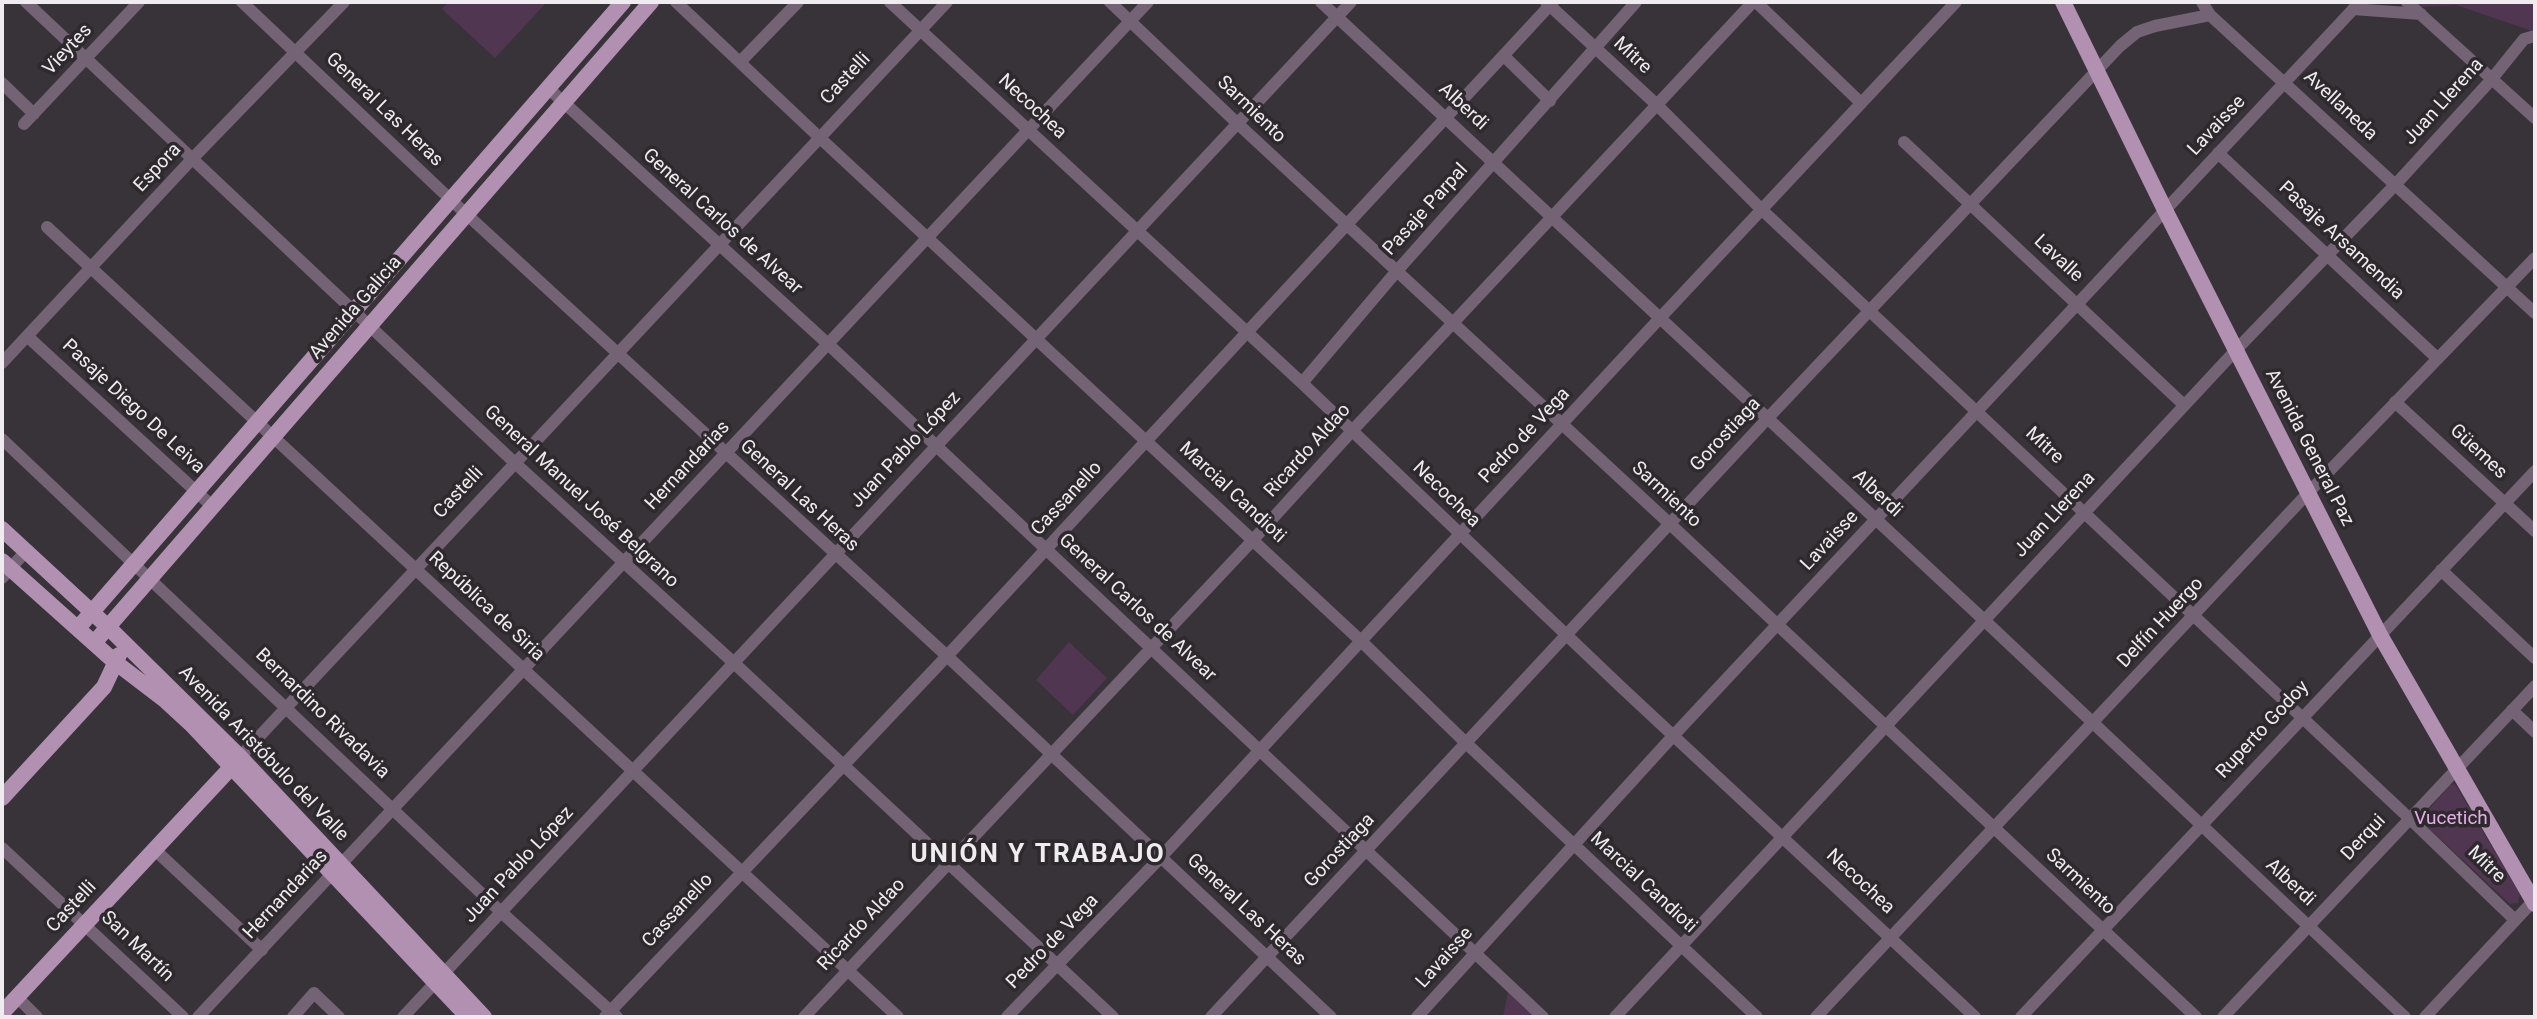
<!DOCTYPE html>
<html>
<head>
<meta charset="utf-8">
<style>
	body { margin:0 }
	#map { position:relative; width:2537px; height:1019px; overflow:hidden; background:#383338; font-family:Roboto,sans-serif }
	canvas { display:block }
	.frame { position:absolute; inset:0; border:4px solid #efecef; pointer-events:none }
</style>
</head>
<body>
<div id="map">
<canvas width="2537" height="1019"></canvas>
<div class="frame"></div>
</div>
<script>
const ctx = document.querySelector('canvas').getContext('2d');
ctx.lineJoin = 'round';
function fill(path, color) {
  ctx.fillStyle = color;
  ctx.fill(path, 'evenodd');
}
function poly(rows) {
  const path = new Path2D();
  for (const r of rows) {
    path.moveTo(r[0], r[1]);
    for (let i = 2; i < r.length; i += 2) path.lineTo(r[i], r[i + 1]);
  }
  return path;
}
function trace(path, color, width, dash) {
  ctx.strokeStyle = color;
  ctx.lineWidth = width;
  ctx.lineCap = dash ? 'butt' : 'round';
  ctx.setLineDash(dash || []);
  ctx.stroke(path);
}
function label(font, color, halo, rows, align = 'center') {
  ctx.font = font + ' Roboto,sans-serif';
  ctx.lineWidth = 7;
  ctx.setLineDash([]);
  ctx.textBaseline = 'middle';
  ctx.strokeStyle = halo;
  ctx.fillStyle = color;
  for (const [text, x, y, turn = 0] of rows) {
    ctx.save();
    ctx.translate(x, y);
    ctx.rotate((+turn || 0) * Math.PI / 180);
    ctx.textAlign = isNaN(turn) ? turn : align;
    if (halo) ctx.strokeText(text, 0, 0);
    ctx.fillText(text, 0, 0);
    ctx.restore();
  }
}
fill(poly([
	[448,2,547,2,495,58,442,9],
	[2415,2,2535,2,2535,32,2456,5,2421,7],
	[1069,642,1107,678,1073,715,1036,680],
	[2455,784,2520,894,2518,903,2510,904,2423,823,2422,817,2450,785],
	[1508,992,1535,1017,1503,1017]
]), '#503651');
trace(poly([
	[26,2,515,463,734,663,1113,1017],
	[242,2,451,200,947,656,1331,1017],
	[676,2,820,138,1361,641,1466,743,1757,1017],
	[890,2,1302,383,1620,686,1975,1017],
	[1110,2,1237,123,1670,524,2196,1017],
	[1321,2,1984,620,2405,1017],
	[1546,2,1657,105,1761,209,2409,818,2515,920],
	[1756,2,1861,103],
	[2202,2,2210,15,2535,313],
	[2407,2,2535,118],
	[2353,9,2421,14],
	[1504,56,1550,101],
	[740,62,798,2],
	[2,83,34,114],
	[548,88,828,344,1543,1017],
	[24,124,139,2],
	[1904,142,2184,405],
	[2218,153,2437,358],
	[47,227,898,1017],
	[27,336,212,506],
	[2,363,193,158,344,2],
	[1302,383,1396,272,1636,2],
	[2395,402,2535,531],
	[2,439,501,912,617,1017],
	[2441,570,2535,658],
	[2,578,26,551],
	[2512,710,2535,732],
	[240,757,947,2],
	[2,848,183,1017],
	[154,849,262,950],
	[17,997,37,1017],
	[198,1017,1148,2],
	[293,1017,314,993,339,1017],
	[403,1017,1351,2],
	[605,1017,947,656,1553,2],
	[804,1017,1253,540,1352,431,1753,2],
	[1007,1017,1161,857,1660,318,1956,2],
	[1211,1017,1767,419,2120,46,2137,32,2155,26,2210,15],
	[1417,1017,1673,736,2360,2],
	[1615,1017,2236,350,2396,184,2491,80,2524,39,2535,36],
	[1816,1017,2308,493,2535,258],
	[2021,1017,2535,471],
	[2223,1017,2535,686],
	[2425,1017,2535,899]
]), '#746374', 12);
trace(poly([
	[2063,2,2165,210,2380,635,2535,904],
	[2,529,108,627,240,757,484,1017],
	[2,561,115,662,166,701,191,724,468,1017],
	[78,628,623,2],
	[94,643,651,2],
	[2,798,104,687,119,655],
	[2,1013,239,759]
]), '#b190b2', 16);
label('19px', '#efecef', '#2d292d', [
	["Vieytes",68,50,-47],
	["Mitre",1632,56,43],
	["Castelli",846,79,-47],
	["Juan Llerena",2444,102,-48],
	["Avellaneda",2340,106,43],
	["Necochea",1032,107,43],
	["Alberdi",1463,107,43],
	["General Las Heras",384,110,44],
	["Sarmiento",1251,110,44],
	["Lavaisse",2217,126,-47],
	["Espora",158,168,-47],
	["Pasaje Parpal",1426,210,-48],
	["General Carlos de Alvear",722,222,42],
	["Pasaje Arsamendia",2341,241,43],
	["Lavalle",2058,259,43],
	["Avenida Galicia",356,308,-49],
	["Pasaje Diego De Leiva",133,407,43],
	["Gorostiaga",1726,435,-47],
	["Pedro de Vega",1525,436,-47],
	["Mitre",2044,446,43],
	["Avenida General Paz",2309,448,63],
	["Juan Pablo López",906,450,-47],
	["Ricardo Aldao",1308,451,-48],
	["Güemes",2478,452,43],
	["Hernandarias",688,466,-47],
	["Castelli",459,493,-47],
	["Marcial Candioti",1232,493,43],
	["Alberdi",1877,494,43],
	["Necochea",1446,495,44],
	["Sarmiento",1666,495,43],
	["General Las Heras",799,496,43],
	["General Manuel José Belgrano",581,497,43],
	["Cassanello",1067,499,-47],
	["Juan Llerena",2055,515,-47],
	["Lavaisse",1830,541,-47],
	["República de Siria",486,607,43],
	["General Carlos de Alvear",1137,608,43],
	["Delfín Huergo",2161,623,-47],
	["Bernardino Rivadavia",322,714,44],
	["Ruperto Godoy",2263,730,-47],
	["Avenida Aristóbulo del Valle",263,754,46],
	["Derqui",2364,838,-47],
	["Gorostiaga",1340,851,-47],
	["Juan Pablo López",519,865,-47],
	["Mitre",2486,865,44],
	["Necochea",1860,882,43],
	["Sarmiento",2080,882,43],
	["Marcial Candioti",1643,883,43],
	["Alberdi",2290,883,43],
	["Hernandarias",286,895,-47],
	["Castelli",72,907,-47],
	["General Las Heras",1246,910,43],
	["Cassanello",678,911,-47],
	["Ricardo Aldao",862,925,-47],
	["Pedro de Vega",1053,942,-46],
	["San Martín",137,947,44],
	["Lavaisse",1445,958,-48]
]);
label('19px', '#e6ade8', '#2d292d', [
	["Vucetich",2451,819]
]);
ctx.letterSpacing = '2px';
label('bold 26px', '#efecef', '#2d292d', [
	["UNIÓN Y TRABAJO",1038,855]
]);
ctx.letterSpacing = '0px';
</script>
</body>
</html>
